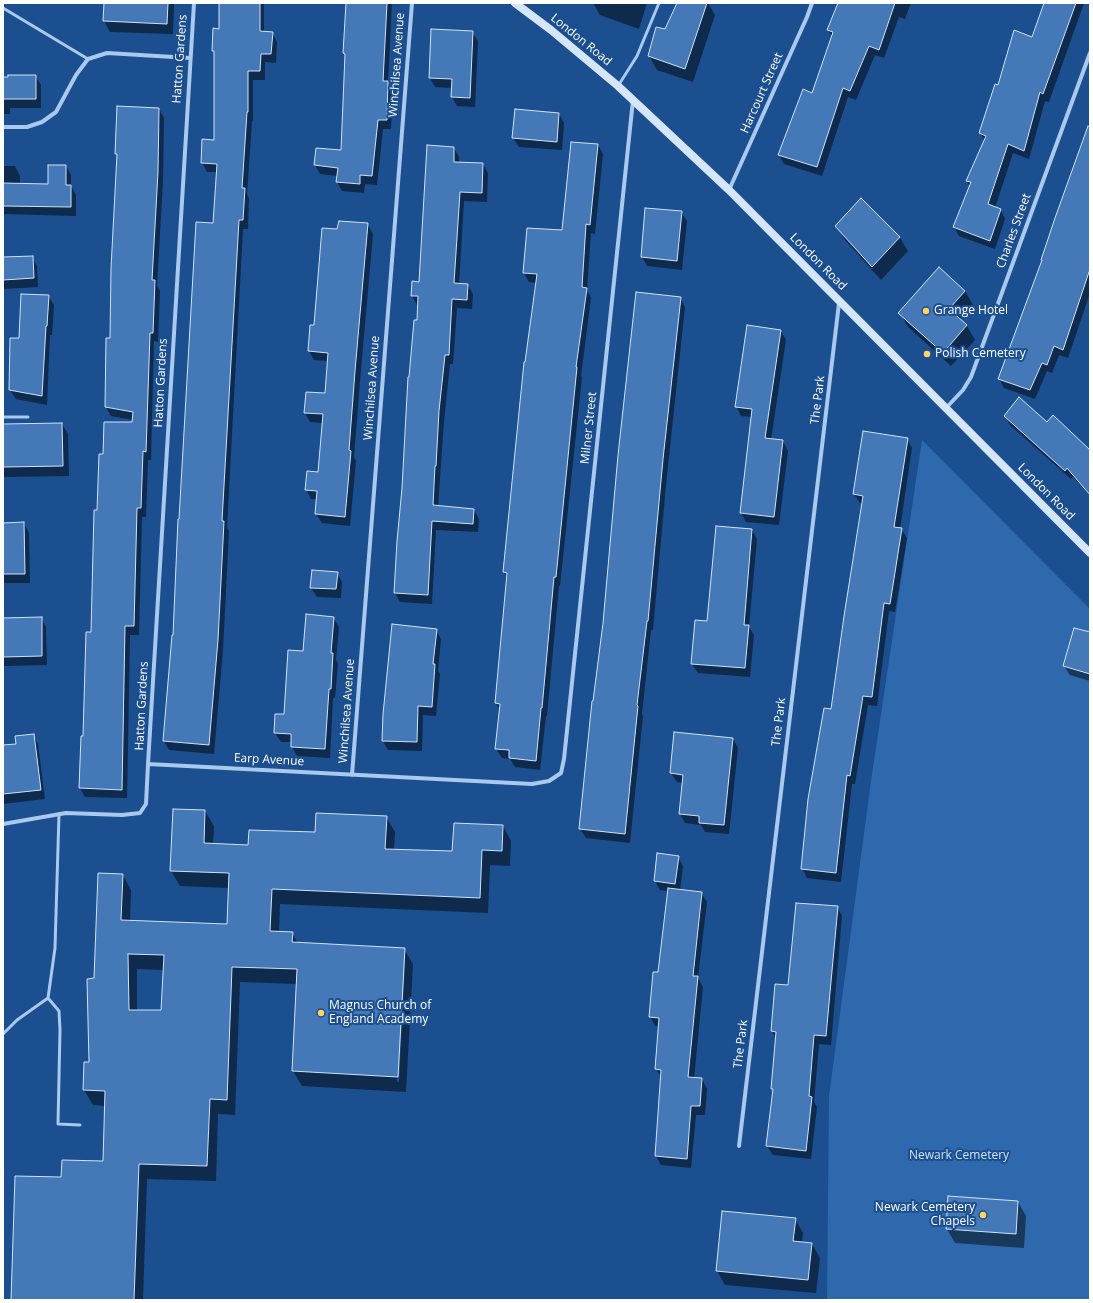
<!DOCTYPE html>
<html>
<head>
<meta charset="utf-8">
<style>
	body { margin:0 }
	#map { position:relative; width:1093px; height:1303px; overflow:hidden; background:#1b4f8f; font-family:"Open Sans",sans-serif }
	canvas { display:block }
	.frame { position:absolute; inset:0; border:4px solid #fff; pointer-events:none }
</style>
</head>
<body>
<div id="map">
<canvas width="1093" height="1303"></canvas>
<div class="frame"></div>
</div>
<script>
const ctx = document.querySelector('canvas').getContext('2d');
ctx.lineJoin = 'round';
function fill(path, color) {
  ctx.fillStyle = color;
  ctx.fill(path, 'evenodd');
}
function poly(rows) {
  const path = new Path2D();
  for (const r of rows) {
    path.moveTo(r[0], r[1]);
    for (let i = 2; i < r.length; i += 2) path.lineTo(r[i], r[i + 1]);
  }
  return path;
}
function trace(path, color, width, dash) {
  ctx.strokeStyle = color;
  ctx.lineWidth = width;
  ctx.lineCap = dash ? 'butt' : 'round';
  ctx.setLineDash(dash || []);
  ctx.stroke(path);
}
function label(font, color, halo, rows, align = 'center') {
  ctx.font = font + ' "Open Sans",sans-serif';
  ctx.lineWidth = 4;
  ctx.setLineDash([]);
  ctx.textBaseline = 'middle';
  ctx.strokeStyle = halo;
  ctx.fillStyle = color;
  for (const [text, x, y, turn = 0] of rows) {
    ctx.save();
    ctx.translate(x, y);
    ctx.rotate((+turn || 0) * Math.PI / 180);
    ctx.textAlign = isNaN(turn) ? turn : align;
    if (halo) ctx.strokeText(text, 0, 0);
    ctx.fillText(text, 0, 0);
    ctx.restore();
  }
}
fill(poly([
	[922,440,1090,609,1090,1300,827,1300,829,1096,871,781]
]), '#2e69ad');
fill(poly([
	[105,3,174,3,173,34,110,32,104,21],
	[220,3,264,3,264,32,272,33,277,42,276,63,265,62,265,80,253,80,253,121,252,121,247,194,249,198,248,229,243,229,227,528,229,531,223,650,214,754,169,750,164,741,214,224,217,172,207,172,202,162,215,141,215,54,213,50,220,30],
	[347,3,392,3,388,84,393,91,391,129,383,129,377,185,365,184,364,193,342,191,337,182,338,176,320,174,315,165,316,149,342,151,346,57,344,53],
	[593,3,647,3,639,29,600,15],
	[678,3,708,3,715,15,693,82,657,70,649,56,666,30],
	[839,3,911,3,905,19,899,17,884,58,875,55,856,100,848,97,822,176,784,164,779,155,813,94,832,37,828,30],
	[1045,3,1084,3,1049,102,1045,101,1029,159,1013,153,995,208,1000,209,1005,219,995,249,959,236,954,227,970,187,967,181,985,141,980,133,998,86,1033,38],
	[432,30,472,32,478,41,475,107,457,106,452,97,452,88,435,87,430,78],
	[35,76,41,85,41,108,10,108,10,114,3,114,3,78],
	[159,109,164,118,163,181,157,286,160,291,158,342,154,341,151,460,148,460,146,517,142,517,139,635,130,635,127,798,85,797,80,788,92,633,98,511,104,455,133,423,133,420,111,416,106,407,111,339,118,157,116,154],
	[559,114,564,123,562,150,519,147,513,138],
	[1090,120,1090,293,1068,358,1059,355,1052,373,1047,371,1035,399,1004,388,999,379,1043,261,1042,260],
	[598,145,603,154,595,234,591,233,587,290,591,298,581,376,582,377,560,586,559,586,547,716,546,716,540,770,515,767,510,759,502,758,496,749,500,710,496,703,508,579,504,572,537,283,529,282,524,273,563,231],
	[454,148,459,157,459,163,483,164,488,173,487,202,464,201,459,284,468,285,473,294,472,309,457,308,453,364,450,364,444,421,438,507,474,510,479,519,478,532,436,530,432,604,400,602,395,593,419,305,417,305,412,296,420,283],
	[3,166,15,166,20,176,20,184,49,185,66,166,71,175,71,186,76,195,76,216,3,214],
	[861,200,900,238,908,251,881,280,845,240,837,226],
	[646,209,681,212,687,221,682,270,647,266,642,257],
	[367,224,373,234,360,381,354,457,356,461,350,526,322,523,316,514,318,499,311,499,306,489,319,473,323,423,310,422,305,413,326,395,328,361,314,360,309,351,311,326,315,327,338,230],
	[32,257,37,266,38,287,3,289,3,258],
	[965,291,973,305,959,320,967,326,975,340,951,366,908,327,900,313],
	[48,296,54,305,52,335,50,335,47,405,16,399,10,390,20,339],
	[680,298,685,307,666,485,653,630,651,630,642,714,643,716,630,843,586,838,580,829],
	[781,331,786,340,771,440,783,441,788,451,779,525,746,522,741,513,752,417,741,416,736,406],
	[1005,416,1090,460,1090,496,1073,477,1071,479,1010,425],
	[62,424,68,434,69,476,3,477,3,425],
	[907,439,912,448,900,529,901,529,907,538,895,612,889,611,877,706,868,705,855,784,852,784,841,882,807,878,802,868,832,710,863,504,860,503,854,494],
	[24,523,29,533,30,583,3,583,3,524],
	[752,530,757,539,749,627,754,635,750,677,698,673,692,664,708,622],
	[337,573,342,582,341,598,317,597,311,588],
	[41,618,46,627,47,665,3,666,3,619],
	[333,618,339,627,336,660,338,663,335,698,333,698,330,758,297,756,292,747,292,742,281,742,275,733,285,715,304,652],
	[436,630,441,639,438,671,440,674,436,716,423,715,422,751,388,750,383,741],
	[1090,633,1090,681,1070,675,1064,666],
	[33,735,38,744,45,799,3,804,3,746,18,744],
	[733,739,738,748,729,834,705,832,701,825,685,823,680,814,683,783,677,782,671,773],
	[205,811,214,826,213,844,249,846,316,833,386,817,395,832,394,850,453,852,503,826,511,841,510,866,490,865,488,913,280,904,279,932,292,933,298,944,404,949,413,964,406,1092,302,1086,293,1071,298,984,240,982,235,1115,218,1114,216,1181,147,1179,143,1300,12,1300,62,1178,104,1162,106,1106,93,1105,84,1090,90,1063,95,979,123,875,131,890,130,921,228,925,229,888,180,886,171,871],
	[403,963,405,963,399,1082,397,1082],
	[137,969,164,970,162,1011,137,1011],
	[678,857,683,866,680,891,701,893,707,902,698,978,703,987,694,1079,702,1079,707,1089,705,1115,696,1115,691,1168,661,1165,656,1156,661,1077,656,1069,660,1026,655,1026,650,1016,659,973,668,891,660,890,655,881],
	[837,907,842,916,831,1045,819,1044,814,1102,817,1107,811,1159,773,1155,767,1146,774,1092,772,1089,776,1039,772,1031,789,986],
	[949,1197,1018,1202,1026,1216,1024,1248,955,1243,947,1229],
	[795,1219,803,1233,802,1243,812,1244,820,1258,816,1293,725,1285,717,1271]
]), '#0007');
const building = poly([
	[104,3,168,3,167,24,103,21,104,3],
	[219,3,260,3,260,31,273,32,271,54,261,54,260,71,248,71,248,112,247,112,242,188,245,188,243,220,239,220,222,521,224,521,218,640,209,745,163,741,172,635,173,635,178,519,179,519,196,222,213,223,217,164,201,163,202,139,214,140,214,51,212,51,213,28,219,29,219,3],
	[346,3,387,3,383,81,388,81,387,120,378,120,372,176,360,175,360,184,336,182,338,168,314,165,316,148,341,150,345,54,343,53,346,3],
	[677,3,707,3,685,69,648,56,656,27,665,29,677,3],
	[838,3,895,3,879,50,869,46,850,91,843,88,817,167,778,155,803,89,812,93,833,32,827,30,838,3],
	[1044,3,1076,3,1043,94,1040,92,1024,151,1008,144,988,204,1001,209,990,241,953,227,971,182,966,181,986,136,979,133,995,84,998,85,1014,30,1032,37,1044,3],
	[431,29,473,31,470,98,451,97,452,79,429,78,431,29],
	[8,75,36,75,36,99,3,99,3,77,8,77,8,75],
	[117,106,159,108,158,172,152,280,155,280,153,333,150,333,146,452,143,451,141,508,137,508,134,626,125,626,122,790,79,788,81,736,83,736,86,632,91,632,94,510,97,510,99,454,103,454,104,422,132,422,133,412,105,407,106,338,110,338,111,268,117,154,115,154,117,106],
	[515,109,559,113,557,142,512,138,515,109],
	[1088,126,1090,126,1090,269,1063,350,1054,346,1047,365,1042,363,1030,390,998,379,1042,260,1041,260,1055,218,1088,126],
	[571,142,598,144,590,225,586,224,582,287,587,288,576,367,577,367,556,577,554,577,542,708,541,708,536,761,509,758,509,750,495,749,500,704,495,703,507,573,503,572,524,362,525,362,537,274,523,273,527,228,562,230,571,142],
	[427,145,454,147,454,162,483,163,482,193,460,192,454,283,468,284,467,300,452,299,449,355,445,355,439,411,436,466,435,466,433,505,474,509,473,524,432,521,428,595,394,593,397,541,402,488,408,377,409,377,414,320,417,320,418,296,411,296,412,281,419,282,427,145],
	[48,165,66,165,66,185,71,185,71,207,3,206,3,183,48,184,48,165],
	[861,198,900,237,872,267,835,226,861,198],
	[645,208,682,211,677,261,641,257,645,208],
	[339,221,368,223,355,371,349,450,351,451,345,517,315,514,317,491,305,490,307,471,318,472,323,414,304,413,306,392,325,393,328,353,308,351,310,325,314,325,322,228,337,229,339,221],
	[33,256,34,278,3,280,3,257,33,256],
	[939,267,965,291,949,309,967,325,943,353,898,313,939,267],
	[636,292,681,297,663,459,648,621,647,621,637,705,638,706,625,834,579,829,592,701,593,701,603,623,618,455,636,292],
	[21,294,49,295,47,326,46,326,42,396,9,390,10,338,19,338,21,294],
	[747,325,781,330,765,438,783,440,774,517,740,513,752,409,735,407,747,325],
	[1019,397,1047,422,1053,415,1090,450,1090,495,1067,468,1065,471,1004,416,1019,397],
	[62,423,63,466,3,467,3,424,62,423],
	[863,431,908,438,894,527,902,528,890,604,884,603,872,697,863,696,850,776,847,775,836,873,801,869,808,799,824,708,831,709,844,616,863,496,853,494,863,431],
	[24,522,25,574,3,574,3,523,24,522],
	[716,526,752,529,744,625,749,625,745,668,691,664,695,620,707,621,716,526],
	[312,570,338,572,336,589,310,588,312,570],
	[306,614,334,617,331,653,333,653,331,689,329,689,325,749,291,747,291,734,274,733,275,714,284,714,288,650,303,651,306,614],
	[42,617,42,656,3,657,3,618,42,617],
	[392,624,437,629,433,664,435,664,432,707,418,706,417,742,382,741,383,714,392,624],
	[1074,628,1090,632,1090,674,1063,666,1074,628],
	[674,732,733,738,724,825,699,823,699,816,679,814,683,775,670,773,674,732],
	[34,734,41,790,3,794,3,745,16,744,15,736,34,734],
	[173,809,205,810,204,843,248,845,249,830,315,832,316,813,387,816,385,849,452,851,454,823,503,825,502,851,482,850,480,898,272,889,270,931,293,932,292,942,405,948,398,1077,292,1071,297,969,232,967,227,1100,210,1099,207,1166,139,1164,134,1300,11,1300,15,1176,61,1177,62,1160,103,1161,105,1091,83,1090,84,1062,89,1062,87,979,94,978,98,873,123,874,121,920,227,924,229,873,170,871,173,809],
	[128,954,164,955,161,1010,129,1010,128,954],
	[657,853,679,856,675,884,654,881,657,853],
	[668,888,702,892,693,976,698,976,688,1077,702,1078,700,1106,691,1106,687,1159,655,1156,661,1070,655,1069,659,1018,649,1017,653,972,658,972,668,888],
	[796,903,838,906,826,1036,814,1035,809,1096,812,1097,806,1151,766,1146,773,1089,771,1089,776,1032,771,1031,775,984,788,985,796,903],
	[948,1196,1018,1201,1016,1234,946,1229,948,1196],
	[722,1211,796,1218,793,1241,812,1243,808,1280,716,1271,722,1211]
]);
fill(building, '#4478b7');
trace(building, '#cfe3fa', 1);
trace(poly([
	[3,8,88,59],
	[618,86,637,56,659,3],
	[3,417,28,417],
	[48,998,59,1011,60,1030,58,1124,80,1125],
	[3,1034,17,1020,48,998,55,948,59,814]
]), '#a9c9ee', 3);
trace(poly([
	[3,127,27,127,42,122,56,112,76,75,88,59,107,53,190,58],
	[729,190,807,17,812,3],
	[946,408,963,390,971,377,1090,53],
	[148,764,194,3],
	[352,775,412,3],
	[3,824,66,813,122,815,140,813,146,804,148,764,532,784,549,781,561,773,564,759,633,100],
	[739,1146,839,303]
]), '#a9c9ee', 4);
trace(poly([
	[515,3,551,30,618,86,729,190,1090,553]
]), '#d6e6fa', 8);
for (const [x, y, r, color] of [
	[926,311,4,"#ffd166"],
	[927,354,4,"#ffd166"],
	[321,1013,4,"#ffd166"],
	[983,1215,4,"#ffd166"]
]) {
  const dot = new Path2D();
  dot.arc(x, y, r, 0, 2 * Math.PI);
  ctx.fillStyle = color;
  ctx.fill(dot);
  trace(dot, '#1b4f8f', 1.5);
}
label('12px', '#fff', '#1b4f8f', [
	["London Road",581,40,39],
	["Hatton Gardens",180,59,-86],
	["Winchilsea Avenue",397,65,-86],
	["Harcourt Street",762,93,-66],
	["Charles Street",1014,231,-70],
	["London Road",818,262,45],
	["Hatton Gardens",161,383,-87],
	["Winchilsea Avenue",372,388,-86],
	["The Park",818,400,-83],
	["Milner Street",589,428,-84],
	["London Road",1046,492,45],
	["Hatton Gardens",142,706,-87],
	["Winchilsea Avenue",347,711,-86],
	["The Park",779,722,-83],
	["Earp Avenue",269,760,3],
	["The Park",741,1044,-83]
]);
label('12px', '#fff', '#1b4f8f', [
	["Grange Hotel",934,311],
	["Polish Cemetery",935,354],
	["Magnus Church of",329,1006],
	["England Academy",329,1020],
	["Newark Cemetery",975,1208,"right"],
	["Chapels",975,1222,"right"]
], 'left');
label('12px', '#cfe3fa', '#1b4f8f', [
	["Newark Cemetery",959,1156]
]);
</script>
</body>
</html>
